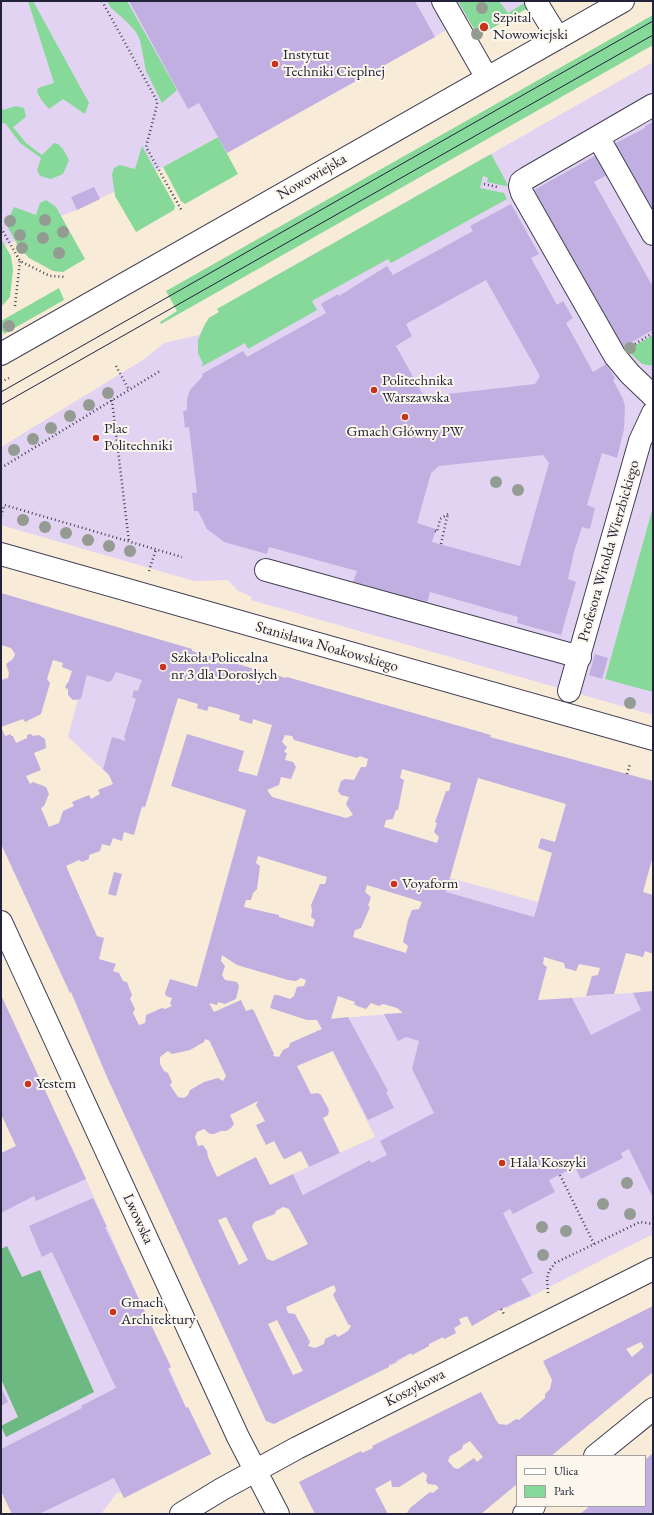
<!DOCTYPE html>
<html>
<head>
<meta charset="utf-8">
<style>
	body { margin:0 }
	#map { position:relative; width:654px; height:1515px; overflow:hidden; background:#f8ebd8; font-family:"EB Garamond",serif }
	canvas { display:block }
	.frame { position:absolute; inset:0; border:2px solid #22223b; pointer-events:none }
	.legend { position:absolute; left:516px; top:1455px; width:130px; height:52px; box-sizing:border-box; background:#fbf7ec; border:1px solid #a4a2a5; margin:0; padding:5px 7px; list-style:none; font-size:12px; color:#22223b }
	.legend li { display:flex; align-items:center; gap:8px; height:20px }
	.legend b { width:20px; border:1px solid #a4a2a5 }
</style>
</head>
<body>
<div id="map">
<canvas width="654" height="1515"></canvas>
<div class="frame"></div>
<ul class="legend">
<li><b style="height:5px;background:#fff"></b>Ulica</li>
<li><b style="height:11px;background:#87d99a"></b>Park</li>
</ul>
</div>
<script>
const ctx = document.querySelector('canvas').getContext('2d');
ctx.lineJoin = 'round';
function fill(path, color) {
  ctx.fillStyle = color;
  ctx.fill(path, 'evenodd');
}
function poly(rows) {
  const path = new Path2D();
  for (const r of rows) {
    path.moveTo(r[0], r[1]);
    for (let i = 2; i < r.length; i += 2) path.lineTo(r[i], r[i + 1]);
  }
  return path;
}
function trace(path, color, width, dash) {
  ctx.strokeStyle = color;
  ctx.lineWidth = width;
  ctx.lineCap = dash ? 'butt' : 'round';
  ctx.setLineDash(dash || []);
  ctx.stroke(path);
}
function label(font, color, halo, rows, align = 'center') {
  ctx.font = font + ' "EB Garamond",serif';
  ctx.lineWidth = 4;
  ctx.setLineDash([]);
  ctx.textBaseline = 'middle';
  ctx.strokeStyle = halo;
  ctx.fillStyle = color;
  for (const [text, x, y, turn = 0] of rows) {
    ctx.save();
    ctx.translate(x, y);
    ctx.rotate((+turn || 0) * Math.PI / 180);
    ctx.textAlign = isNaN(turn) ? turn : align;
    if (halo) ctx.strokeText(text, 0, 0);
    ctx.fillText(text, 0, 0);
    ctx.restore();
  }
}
fill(poly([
	[1,1,538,1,478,36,468,18,227,153,217,137,156,171,77,210,61,216,1,248],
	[653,62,653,715,251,600,252,597,238,591,228,580,194,581,1,525,1,447,120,374,146,358,164,343,199,335,209,318,219,312,217,309],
	[101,623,192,649,145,807,127,813,109,775,68,737,78,699,81,699],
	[450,878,538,902,510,1003,653,991,653,1234,520,1302,519,1301,506,1309,505,1307,501,1309,472,1326,467,1316,459,1319,461,1324,454,1328,456,1333,444,1339,443,1337,429,1344,429,1346,412,1355,411,1353,391,1366,293,1174,375,1137,317,1020,403,1013],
	[71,1145,186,1407,188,1407,211,1454,124,1498,121,1492,116,1494,101,1514,12,1514,1,1491,1,1182]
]), '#e3d3f2');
fill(poly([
	[28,1,33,1,89,103,85,114,63,99,49,109,42,101,37,92,38,88,54,83],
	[107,1,127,1,177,90,162,103,146,71,140,40,136,32,127,22,111,8],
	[458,1,499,1,508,13,526,2,530,7,478,36],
	[653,15,653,45,161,324,160,322,177,311,166,291],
	[1,104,3,110,16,106,24,108,26,117,13,127,26,143,42,155,54,143,58,144,63,149,69,160,63,174,51,179,40,176,37,170,41,158,20,143,5,123,1,124],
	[218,137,238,174,185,204,181,201,163,167],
	[142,146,175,206,174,210,136,232,115,196,112,174,114,168,120,165,135,169],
	[491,154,508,185,505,186,487,182,488,178,483,176,480,188,504,193,507,199,391,263,388,259,312,301,317,310,248,349,245,343,201,367,203,364,198,353,198,340,205,324,209,318,219,312,217,309],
	[46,200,56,207,85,259,63,272,53,271,29,258,18,246,6,224,14,207,36,215,40,203],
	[1,239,11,256,13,270,10,297,1,307],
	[59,288,64,300,4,334,1,328,1,321],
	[653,335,653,366,642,364,627,350],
	[653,507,653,692,605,679]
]), '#87d99a');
fill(poly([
	[7,1246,22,1277,40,1270,94,1392,6,1437,1,1426,18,1417,1,1379,1,1249]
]), '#6db982');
fill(poly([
	[129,1,415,1,435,37,227,153,199,103,188,109],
	[653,122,653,210,614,144,645,128,645,126],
	[600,153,611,173,594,182,653,287,653,330,623,347,534,190],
	[94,187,100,199,77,210,71,197],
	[511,204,539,254,531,258,557,305,563,301,573,318,566,323,593,372,606,364,615,378,613,380,623,399,625,407,624,429,617,458,602,453,587,505,595,508,590,529,582,527,574,552,568,579,576,582,561,635,517,623,518,617,430,592,427,603,353,582,357,571,269,547,267,554,224,542,207,529,198,511,194,511,192,493,197,493,195,477,189,427,185,428,183,411,187,410,187,399,190,390,203,376,202,374,243,351,247,357,326,313,321,304,338,294,339,296,387,266,393,275,473,231,470,226],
	[486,280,540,376,535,384,430,396,422,393,396,346,412,336,406,324],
	[543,455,549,463,520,566,432,542,436,529,417,523,431,473,439,466],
	[1,593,192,649,192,651,286,678,287,677,491,735,490,737,653,781,653,856,643,892,653,895,653,954,645,951,643,957,626,953,614,994,586,996,592,976,598,975,600,968,579,964,576,971,565,968,564,963,544,957,543,964,547,967,538,1000,572,998,591,1035,641,1010,633,993,653,991,653,1198,629,1149,621,1153,623,1158,581,1179,575,1167,549,1180,555,1192,513,1214,510,1209,503,1213,533,1273,521,1279,531,1296,501,1309,472,1326,467,1316,459,1319,461,1324,454,1328,456,1333,444,1339,443,1337,429,1344,429,1346,412,1355,411,1353,396,1361,397,1362,389,1365,389,1367,274,1424,266,1421,107,1077,71,992,70,993,1,844,1,680,8,678,9,673,6,664,13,659,15,654,11,648,1,645],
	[53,660,63,663,62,667,72,671,68,683,67,683,65,688,68,689,68,695,73,700,81,699,87,675,109,682,112,680,116,672,142,680,138,691,134,690,132,697,136,699,124,737,126,741,112,737,103,769,109,775,113,784,98,790,100,794,91,799,89,795,72,802,74,806,63,811,59,823,49,827,41,808,44,806,49,794,46,787,33,782,30,784,26,776,41,770,34,753,46,748,45,739,39,735,33,736,31,734,27,735,27,738,16,743,13,736,11,736,11,734,5,736,1,727,23,719,25,722,41,714,50,683,47,679],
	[178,698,198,704,197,708,207,711,209,706,240,715,239,720,245,722,252,724,253,719,272,725,257,776,238,771,244,751,187,734,171,786,246,810,197,987,170,979,165,993,166,996,172,998,170,1004,172,1006,165,1009,162,1008,146,1015,145,1023,139,1025,133,1013,135,1009,130,999,132,995,127,982,123,981,119,973,113,971,116,964,99,959,104,938,97,936,66,866,79,860,82,862,89,859,89,855,100,851,102,844,110,846,113,838,122,841,124,832,134,835,142,806,145,807],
	[285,735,292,736,294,740,357,758,360,756,368,759,366,767,361,767,354,780,345,779,341,781,338,791,341,795,349,797,346,804,353,815,346,818,272,797,267,790,279,785,281,777,291,779,296,767,293,762,285,760,287,753,284,752,287,747,282,742],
	[402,769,451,783,449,791,446,791,435,822,437,823,434,832,439,837,437,843,384,827,386,820,393,819,396,810,398,810,404,780,400,778],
	[478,778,566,804,555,842,541,838,538,848,552,853,534,917,446,892],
	[258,856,327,877,325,884,320,884,311,905,312,911,311,917,315,920,313,927,279,917,279,915,244,907,246,900,251,900,253,893,257,889,260,866,256,863],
	[367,885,422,902,419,909,412,910,408,920,403,942,408,946,406,953,353,937,355,930,361,928,370,907,368,906,371,897,365,892],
	[222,955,237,965,288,980,296,981,301,978,306,980,304,986,297,987,294,996,290,999,278,995,274,995,270,1008,307,1020,317,1020,322,1029,290,1043,289,1047,283,1050,279,1057,273,1056,274,1054,254,1011,252,1009,246,1011,241,1000,214,1012,209,1003,217,1005,218,1002,225,1004,236,999,239,986,237,982,225,980,222,975,225,966,221,961],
	[338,996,355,1002,354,1004,357,1006,366,1009,371,1003,379,1006,383,1004,397,1008,403,1013,384,1014,398,1041,406,1037,419,1041,412,1069,434,1113,380,1141,387,1155,371,1163,370,1160,303,1195,293,1174,270,1185,256,1157,217,1177,208,1157,207,1151,203,1145,198,1146,195,1137,197,1132,204,1129,210,1134,214,1134,221,1131,226,1131,231,1128,234,1124,230,1115,258,1101,256,1105,265,1121,256,1125,266,1145,274,1141,283,1158,285,1159,301,1151,309,1167,340,1153,323,1118,328,1115,329,1110,321,1095,318,1093,311,1094,297,1066,333,1051,368,1120,394,1108,386,1092,388,1091,348,1017,331,1019],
	[205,1039,210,1041,210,1042,226,1076,223,1081,218,1078,204,1082,190,1090,188,1095,184,1098,178,1097,170,1085,172,1082,168,1073,164,1071,160,1064,160,1057,168,1051,172,1054,190,1050,204,1042],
	[283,1207,289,1209,308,1244,273,1261,267,1259,252,1227,254,1222,275,1214,276,1211],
	[226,1217,248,1260,239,1265,218,1220],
	[334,1285,336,1290,333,1295,348,1324,351,1326,348,1331,338,1337,335,1334,325,1339,324,1344,315,1348,308,1346,310,1342,295,1314,288,1313,286,1307],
	[277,1320,303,1371,293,1375,268,1324],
	[595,654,608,658,602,679,589,675],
	[114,872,122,874,116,896,108,894],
	[1,995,86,1179,36,1201,34,1196,1,1213,1,1153,16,1146,1,1114],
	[93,1198,107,1227,105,1227,171,1367,168,1369,186,1408,188,1407,211,1454,124,1498,114,1478,39,1514,12,1514,1,1491,1,1449,82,1408,81,1406,116,1388,52,1252,42,1257,29,1226],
	[653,1306,653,1372,551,1456,517,1456,517,1484,481,1514,408,1514,407,1513,410,1508,430,1492,433,1493,439,1488,436,1485,428,1484,426,1481,427,1475,423,1472,399,1487,392,1487,391,1480,375,1489,388,1514,315,1514,299,1482,361,1451,362,1453,373,1448,372,1446,481,1392,496,1420,499,1424,507,1425,516,1419,519,1420,545,1398,545,1394,550,1389,552,1380,543,1361],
	[641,1342,644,1347,632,1357,626,1349],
	[470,1441,483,1457,477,1462,474,1458,458,1469,454,1468,448,1461,450,1456,462,1449,463,1445],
	[1,1388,8,1402,1,1406],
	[653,1453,653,1514,580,1514,590,1506,645,1506,645,1460]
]), '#c1afe1');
const minor = poly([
	[443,1,487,78],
	[536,2,558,38],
	[653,105,527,178,521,182,520,186,522,193,615,356,630,374,653,396],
	[598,137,653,234],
	[1,354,623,1],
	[1,554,653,739],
	[266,570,580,657],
	[569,691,640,441,653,413],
	[1,922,238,1437,278,1514],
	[595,1456,653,1409],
	[181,1514,222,1489,297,1448,653,1269],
	[524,1514,534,1506]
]);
trace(minor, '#424053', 24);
trace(poly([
	[102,1,157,101,157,105,146,147,182,211],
	[484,184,497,187],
	[1,228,20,261,50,276,66,277],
	[15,306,20,261],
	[635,344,653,333],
	[116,366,129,390],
	[1,382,9,378],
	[112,400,129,542],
	[1,468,160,371],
	[1,504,182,557],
	[1,516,4,506],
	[435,531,437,532,440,519,448,514],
	[441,544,448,513],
	[149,571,156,549],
	[627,774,630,764],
	[560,1175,594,1244],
	[548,1293,547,1279,549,1271,555,1263,640,1222,653,1224],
	[501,1309,504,1314]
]), '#424053', 2.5, [1, 3]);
trace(minor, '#fff', 22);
trace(poly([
	[1,392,653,21],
	[1,405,653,35]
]), '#22223b', 1);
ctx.fillStyle = '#939b92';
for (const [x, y] of [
	[482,8],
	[477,34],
	[45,220],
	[10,221],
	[63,232],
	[20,235],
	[43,238],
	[22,248],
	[59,253],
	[9,326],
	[630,348],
	[108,393],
	[89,405],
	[70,416],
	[51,428],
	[33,439],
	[14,450],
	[496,482],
	[518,490],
	[23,520],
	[45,527],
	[66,533],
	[88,540],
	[109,546],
	[130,551],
	[630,703],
	[627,1183],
	[603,1204],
	[630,1214],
	[542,1227],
	[566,1231],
	[543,1255]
]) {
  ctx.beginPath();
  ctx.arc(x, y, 6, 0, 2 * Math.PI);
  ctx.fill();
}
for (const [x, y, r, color] of [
	[484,27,5,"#c8321e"],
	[275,64,4,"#c8321e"],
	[374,390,4,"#c8321e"],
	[405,417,4,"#c8321e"],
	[96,438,4,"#c8321e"],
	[163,667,4,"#c8321e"],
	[394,884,4,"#c8321e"],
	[28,1084,4,"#c8321e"],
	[502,1163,4,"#c8321e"],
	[113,1312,4,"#c8321e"]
]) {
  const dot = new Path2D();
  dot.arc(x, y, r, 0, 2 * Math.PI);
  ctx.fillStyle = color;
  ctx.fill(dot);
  trace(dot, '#fbf7ec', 1.5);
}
label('15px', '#22223b', '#fbf7ec', [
	["Szpital",493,18],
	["Nowowiejski",493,35],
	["Instytut",283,55],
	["Techniki Cieplnej",283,72],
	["Politechnika",382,381],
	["Warszawska",382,398],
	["Plac",104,429],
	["Politechniki",104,446],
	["Gmach Główny PW",405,432,"center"],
	["Szkoła Policealna",171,658],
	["nr 3 dla Dorosłych",171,675],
	["Voyaform",402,884],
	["Yestem",36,1084],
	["Hala Koszyki",510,1163],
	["Gmach",121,1303],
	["Architektury",121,1320]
], 'left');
label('15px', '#22223b', '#fbf7ec', [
	["Nowowiejska",312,177,-30],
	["Profesora Witolda Wierzbickiego",609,551,-74],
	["Stanisława Noakowskiego",327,647,16],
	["Lwowska",138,1219,65],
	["Koszykowa",415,1388,-27]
]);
</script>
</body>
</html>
